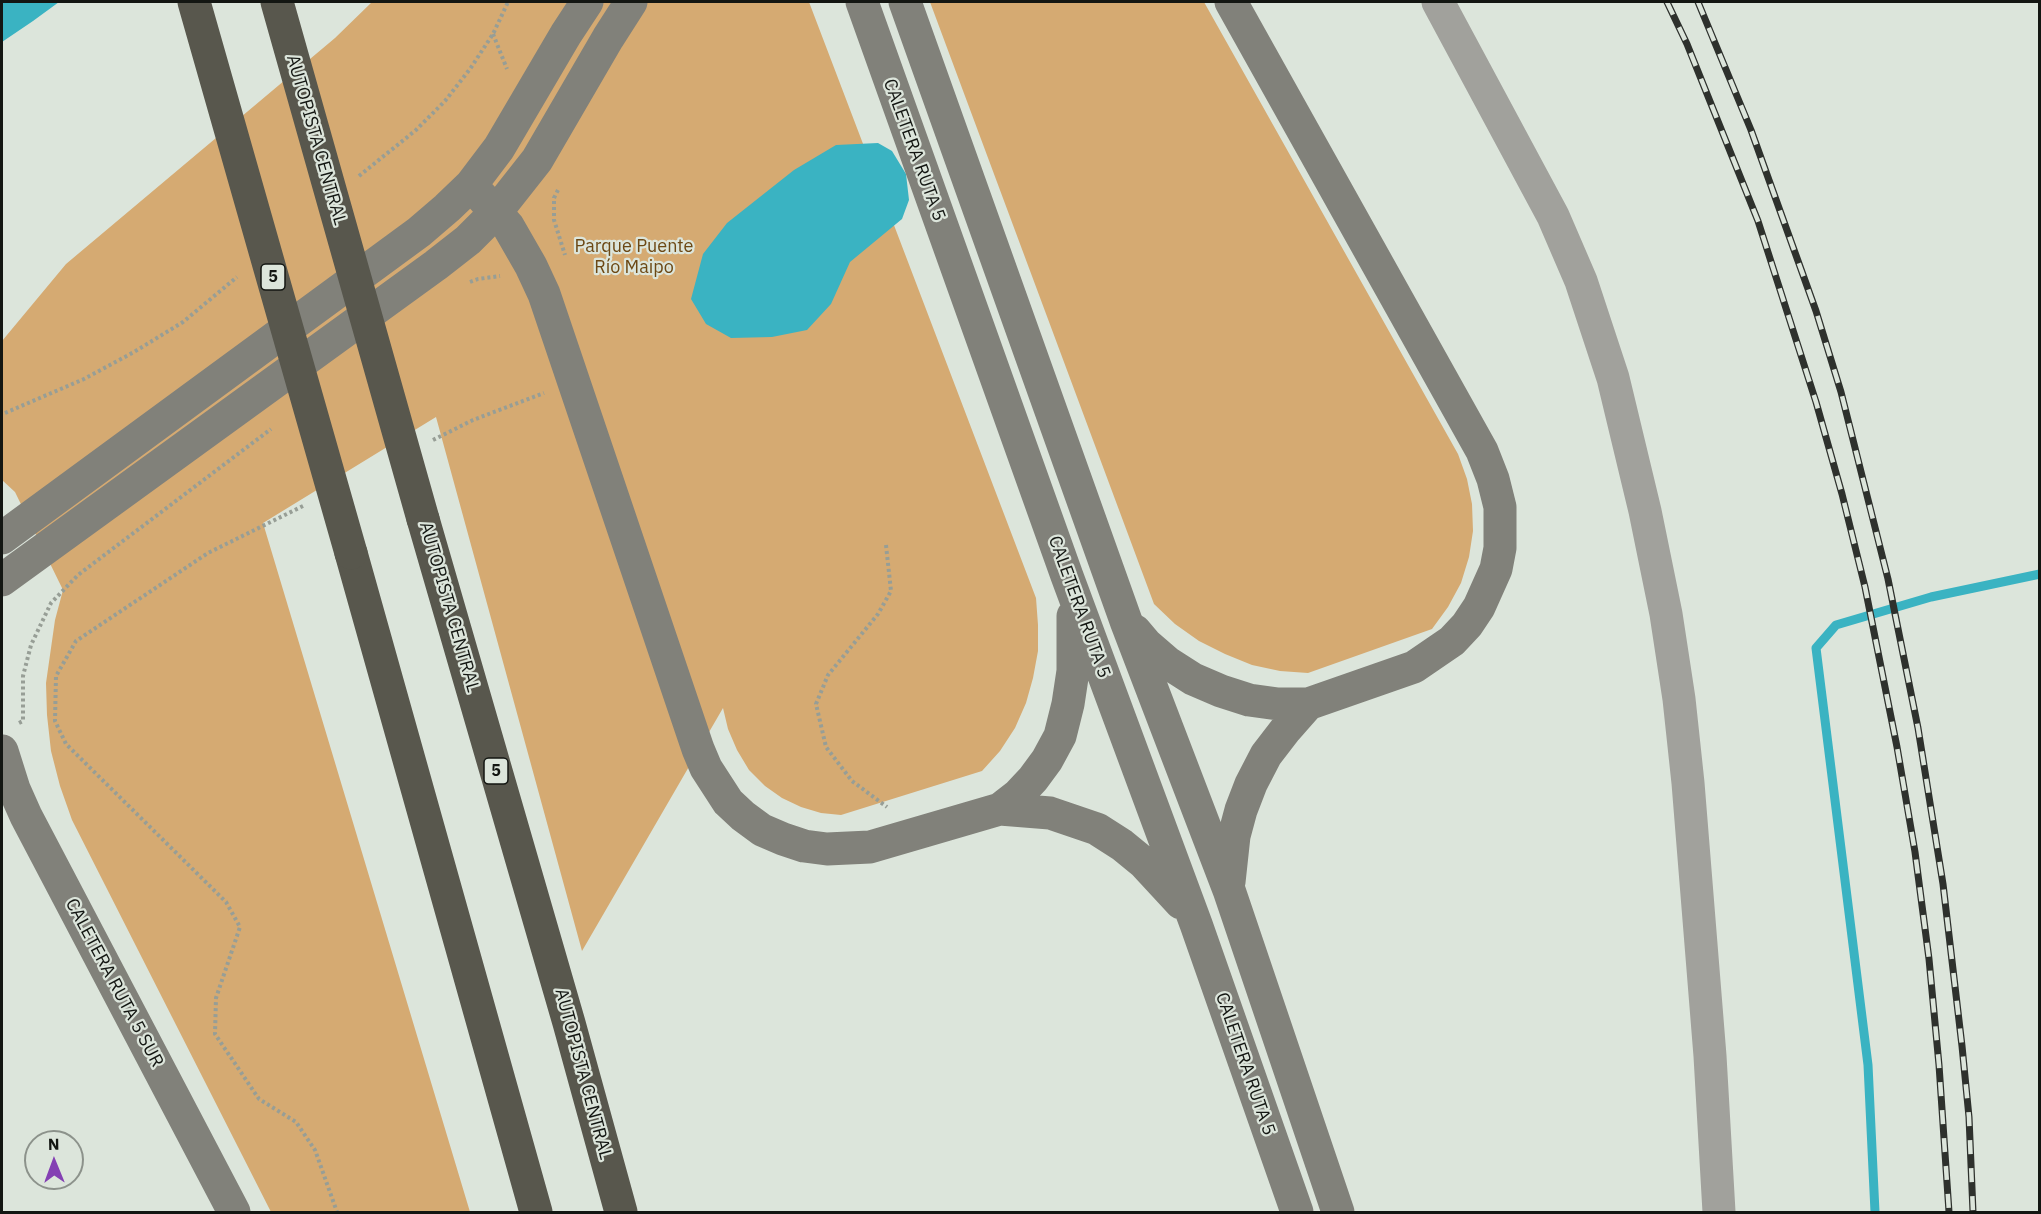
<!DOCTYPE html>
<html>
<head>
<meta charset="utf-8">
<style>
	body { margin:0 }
	#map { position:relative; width:2041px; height:1214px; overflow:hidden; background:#dce5db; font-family:"IBM Plex Sans",sans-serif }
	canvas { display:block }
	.frame { position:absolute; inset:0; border:3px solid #131612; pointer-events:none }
	.north { position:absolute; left:24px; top:1130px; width:60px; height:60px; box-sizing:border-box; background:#dce5db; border:2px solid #8c928b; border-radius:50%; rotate:359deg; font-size:16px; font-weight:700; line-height:24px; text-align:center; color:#131612 }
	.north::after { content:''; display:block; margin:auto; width:21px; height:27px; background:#8440b3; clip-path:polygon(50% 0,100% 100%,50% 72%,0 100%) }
</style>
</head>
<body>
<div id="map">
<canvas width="2041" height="1214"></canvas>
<div class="frame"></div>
<div class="north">N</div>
</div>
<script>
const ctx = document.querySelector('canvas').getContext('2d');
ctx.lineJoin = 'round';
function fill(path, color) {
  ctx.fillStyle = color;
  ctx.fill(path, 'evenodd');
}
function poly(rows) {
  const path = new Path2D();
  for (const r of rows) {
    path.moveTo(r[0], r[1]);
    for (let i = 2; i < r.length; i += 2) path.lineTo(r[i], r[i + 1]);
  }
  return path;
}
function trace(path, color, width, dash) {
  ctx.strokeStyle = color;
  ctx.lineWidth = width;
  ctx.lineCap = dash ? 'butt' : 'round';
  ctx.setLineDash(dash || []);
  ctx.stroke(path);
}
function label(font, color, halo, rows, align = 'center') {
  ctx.font = font + ' "IBM Plex Sans",sans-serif';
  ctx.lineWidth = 4.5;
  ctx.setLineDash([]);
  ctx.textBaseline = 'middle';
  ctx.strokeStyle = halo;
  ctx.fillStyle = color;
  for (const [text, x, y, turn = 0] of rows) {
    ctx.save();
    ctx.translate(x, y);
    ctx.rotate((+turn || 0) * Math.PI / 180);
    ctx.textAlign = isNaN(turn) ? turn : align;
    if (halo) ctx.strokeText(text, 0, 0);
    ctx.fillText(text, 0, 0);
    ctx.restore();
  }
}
fill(poly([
	[372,2,809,2,1036,598,1038,625,1038,651,1033,678,1026,703,1015,728,1000,751,982,771,841,815,821,813,801,807,782,798,765,786,749,770,737,750,728,729,723,708,582,951,436,417,263,523,470,1212,271,1212,72,820,60,786,51,751,47,715,46,683,55,620,63,590,15,492,2,480,2,341,66,264,335,38],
	[930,2,1204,2,1458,454,1467,479,1472,504,1473,531,1469,557,1461,583,1448,607,1432,629,1308,673,1280,671,1252,665,1225,654,1199,641,1175,624,1154,604]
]), '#d5aa72');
fill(poly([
	[2,2,59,2,33,21,2,42],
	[878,143,892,151,906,174,909,200,902,219,850,262,831,304,807,330,772,337,731,338,706,324,691,299,703,254,727,223,794,170,836,145]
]), '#3ab3c2');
trace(poly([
	[1875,1212,1868,1065,1816,648,1836,625,1931,597,2040,574]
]), '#3ab3c2', 9);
trace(poly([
	[493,34,507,69],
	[359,176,416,130,445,101,470,69,493,34,508,2],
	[558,190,554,198,554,220,565,255],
	[470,282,478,279,500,276],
	[5,413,84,379,134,352,183,322,237,277],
	[433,440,473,420,544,393],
	[303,506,208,553,76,641,56,676,55,721,66,744,226,902,240,927,216,998,215,1034,259,1099,296,1122,315,1150,337,1212],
	[886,545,891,591,878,614,828,675,816,704,826,747,852,781,887,807],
	[19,723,23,721,23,676,31,645,51,603,78,575,271,429]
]), '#979e96', 4, [3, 3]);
trace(poly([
	[1438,2,1553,216,1581,281,1613,378,1645,511,1666,614,1679,699,1688,783,1710,1056,1719,1212]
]), '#a1a19c', 33);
trace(poly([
	[862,2,1067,576,1196,924,1297,1212],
	[905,2,1126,621,1229,890,1338,1212],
	[471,185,508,226,531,266,544,294,698,749,706,768,728,802,743,816,762,830,783,839,804,846,827,849,870,847,1000,809,1050,813,1097,829,1122,845,1144,863,1181,903],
	[2,538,419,232,447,208,471,185,499,148,566,34,587,2],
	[2,580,436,265,468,240,496,212,537,160,608,38,631,2],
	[1135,631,1146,644,1168,663,1193,679,1221,691,1249,700,1278,704,1308,704,1414,667,1452,641,1467,625,1479,607,1496,569,1500,548,1500,507,1493,479,1482,451,1231,2],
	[2,751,14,789,26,816,234,1212],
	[1000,809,1018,795,1033,779,1047,760,1060,736,1068,704,1073,671,1073,616],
	[1229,882,1234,836,1241,810,1251,784,1266,755,1286,729,1308,704]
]), '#81817a', 33);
trace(poly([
	[423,519,569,1023,621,1212],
	[351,553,536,1212]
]), '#58574d', 33);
const rail = poly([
	[1667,2,1687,44,1758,221,1816,402,1842,494,1865,587,1897,747,1915,852,1929,959,1939,1065,1949,1212],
	[1698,2,1751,130,1816,311,1841,392,1888,579,1918,728,1943,884,1962,1046,1969,1117,1973,1212]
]);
trace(rail, '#2e312d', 7);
trace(rail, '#dce5db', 4.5, [14]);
trace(poly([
	[194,2,351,553],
	[277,2,423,519]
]), '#58574d', 33);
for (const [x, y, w] of [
	[273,277,24],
	[496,771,24]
]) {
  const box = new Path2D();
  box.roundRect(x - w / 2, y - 13, w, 26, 4.5);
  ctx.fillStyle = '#dce5db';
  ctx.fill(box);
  trace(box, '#131612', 1.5);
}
label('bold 16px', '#131612', null, [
	["5",273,277],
	["5",496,771]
]);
label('18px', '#131612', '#dce5db', [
	["AUTOPISTA CENTRAL",316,140,74],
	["CALETERA RUTA 5",914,150,70],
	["AUTOPISTA CENTRAL",449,607,74],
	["CALETERA RUTA 5",1079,607,70],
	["CALETERA RUTA 5 SUR",114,983,62],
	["CALETERA RUTA 5",1245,1064,71],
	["AUTOPISTA CENTRAL",583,1074,75]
]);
label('18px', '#6c4814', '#dce5db', [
	["Parque Puente",634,247],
	["Río Maipo",634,268]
]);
</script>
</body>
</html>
